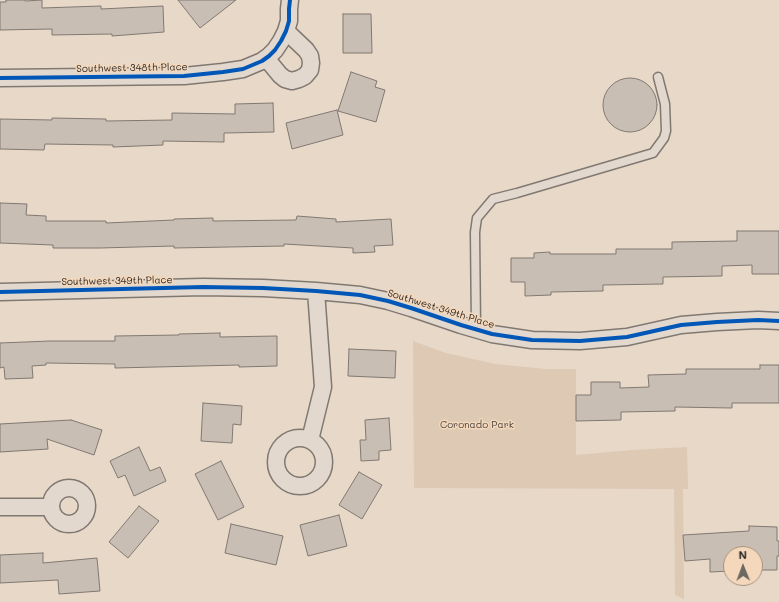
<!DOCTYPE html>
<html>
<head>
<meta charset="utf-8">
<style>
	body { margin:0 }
	#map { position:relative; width:779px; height:602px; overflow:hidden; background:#e8d8c8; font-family:Mali,sans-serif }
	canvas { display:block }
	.north { position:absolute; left:723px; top:546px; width:40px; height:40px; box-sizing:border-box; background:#f5d8bb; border:1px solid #a49381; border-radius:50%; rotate:359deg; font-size:11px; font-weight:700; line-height:16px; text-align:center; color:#2b2b2b }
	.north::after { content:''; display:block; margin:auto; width:14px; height:18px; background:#6d6862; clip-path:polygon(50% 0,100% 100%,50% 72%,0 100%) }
</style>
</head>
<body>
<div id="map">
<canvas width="779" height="602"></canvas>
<div class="north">N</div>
</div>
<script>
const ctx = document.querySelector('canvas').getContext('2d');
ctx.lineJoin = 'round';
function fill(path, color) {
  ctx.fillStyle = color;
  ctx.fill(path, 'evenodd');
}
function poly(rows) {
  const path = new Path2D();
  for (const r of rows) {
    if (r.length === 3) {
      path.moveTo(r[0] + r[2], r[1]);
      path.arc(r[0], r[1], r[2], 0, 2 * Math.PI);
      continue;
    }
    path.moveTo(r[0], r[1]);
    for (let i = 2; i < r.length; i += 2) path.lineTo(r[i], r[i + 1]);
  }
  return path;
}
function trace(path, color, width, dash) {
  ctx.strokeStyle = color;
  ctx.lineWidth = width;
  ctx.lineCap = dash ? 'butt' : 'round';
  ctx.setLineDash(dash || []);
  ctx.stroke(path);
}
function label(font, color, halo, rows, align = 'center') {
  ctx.font = font + ' Mali,sans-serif';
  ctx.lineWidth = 3;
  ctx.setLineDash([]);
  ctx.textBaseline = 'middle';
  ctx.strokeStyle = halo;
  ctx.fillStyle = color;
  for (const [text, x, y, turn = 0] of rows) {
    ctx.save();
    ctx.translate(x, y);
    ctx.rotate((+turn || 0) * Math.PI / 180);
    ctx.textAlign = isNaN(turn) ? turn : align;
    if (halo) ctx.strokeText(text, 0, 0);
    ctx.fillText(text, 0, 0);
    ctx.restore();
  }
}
fill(poly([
	[413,341,446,353,495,364,546,369,576,369,576,455,632,450,687,447,688,489,683,489,684,599,675,595,674,489,414,488]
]), '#ddc9b4');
const building = poly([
	[6,0,25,0,25,1,42,0,42,8,101,6,101,9,163,6,164,32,112,36,112,34,52,35,52,29,0,30,0,2,6,2,6,0],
	[178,0,236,0,200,28,178,0],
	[343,14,371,14,372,53,343,53,343,14],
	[351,72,377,81,375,87,385,90,376,122,338,111,351,72],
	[630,105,27],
	[273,103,274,132,224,133,224,142,163,141,163,145,113,147,113,145,45,144,44,150,0,149,0,119,52,120,52,118,106,119,106,121,172,120,172,113,235,114,235,104,273,103],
	[337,110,343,135,292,149,286,123,337,110],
	[0,203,27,204,26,215,46,216,46,221,106,221,106,223,174,220,174,219,213,218,213,221,296,220,297,216,336,219,336,222,391,219,393,245,374,246,375,252,353,253,353,248,284,244,284,246,174,248,174,246,100,248,53,248,53,245,0,243,0,203],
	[737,231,779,231,779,274,752,274,752,265,722,266,722,276,663,277,663,284,603,285,603,291,551,292,551,295,525,296,525,282,511,282,511,258,534,258,534,253,550,252,550,254,616,254,616,249,672,249,672,242,737,241,737,231],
	[220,333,220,337,277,336,277,366,239,367,239,365,115,368,115,364,46,363,46,365,32,366,33,378,5,379,4,367,0,368,0,343,50,341,115,341,115,336,179,335,179,334,220,333],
	[349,349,396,351,395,378,348,376,349,349],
	[760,365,779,365,779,403,732,403,732,408,675,407,675,411,621,412,621,420,576,421,576,395,591,395,591,382,620,382,620,388,649,387,648,375,686,374,686,369,760,369,760,365],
	[203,403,242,406,241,425,233,424,232,443,201,441,203,403],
	[389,418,391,450,379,451,379,460,361,461,360,440,366,440,365,420,389,418],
	[71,420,102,430,94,455,47,439,48,449,0,452,0,424,71,420],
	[139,447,150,471,160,467,166,481,134,496,125,475,118,478,110,461,139,447],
	[221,461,244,507,218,520,195,474,221,461],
	[359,472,382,485,362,519,339,505,359,472],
	[139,506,159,521,128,558,109,542,139,506],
	[339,515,347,546,308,556,300,525,339,515],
	[231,524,283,536,276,565,225,553,231,524],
	[749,526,777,527,777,541,779,541,779,556,777,556,777,570,755,570,755,554,731,554,731,571,710,572,710,559,685,561,683,535,749,531,749,526],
	[43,553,43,563,97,558,100,591,59,594,58,580,0,583,0,555,43,553]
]);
fill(building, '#c9beb3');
trace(building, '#807972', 1);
const service = poly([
	[476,329,475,232,477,218,493,199,517,193,653,153,664,138,666,131,665,104,658,77]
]);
const minor = poly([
	[266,58,280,75,285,79,292,81,299,79,305,76,310,70,311,63,310,56,306,50,286,31],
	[0,78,184,76,223,72,243,69,262,61,269,56,275,50,281,41,286,31,289,21,289,9,290,0],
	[0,292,203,287,263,288,316,291,360,295,388,301,411,308,461,325,492,334,532,340,580,341,627,337,681,325,717,322,758,320,779,321],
	[300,462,24],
	[310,440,323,387,316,291],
	[69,506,18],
	[0,507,51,507]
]);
trace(service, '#807972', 11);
trace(minor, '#807972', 19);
trace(service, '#e3d8cd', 8);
trace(minor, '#e3d8cd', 16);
trace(poly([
	[0,78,184,76,223,72,243,69,262,61,269,56,275,50,281,41,286,31,289,21,289,9,290,0],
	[0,292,203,287,263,288,316,291,360,295,388,301,411,308,461,325,492,334,532,340,580,341,627,337,681,325,717,322,758,320,779,321]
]), '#0057b8', 4);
label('10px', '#2b2b2b', '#f5d8bb', [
	["Southwest 348th Place",132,68,-1],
	["Southwest 349th Place",117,281,-1],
	["Southwest 349th Place",441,309,17]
]);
label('10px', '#4d4843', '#f5d8bb', [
	["Coronado Park",477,425]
]);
</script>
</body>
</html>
